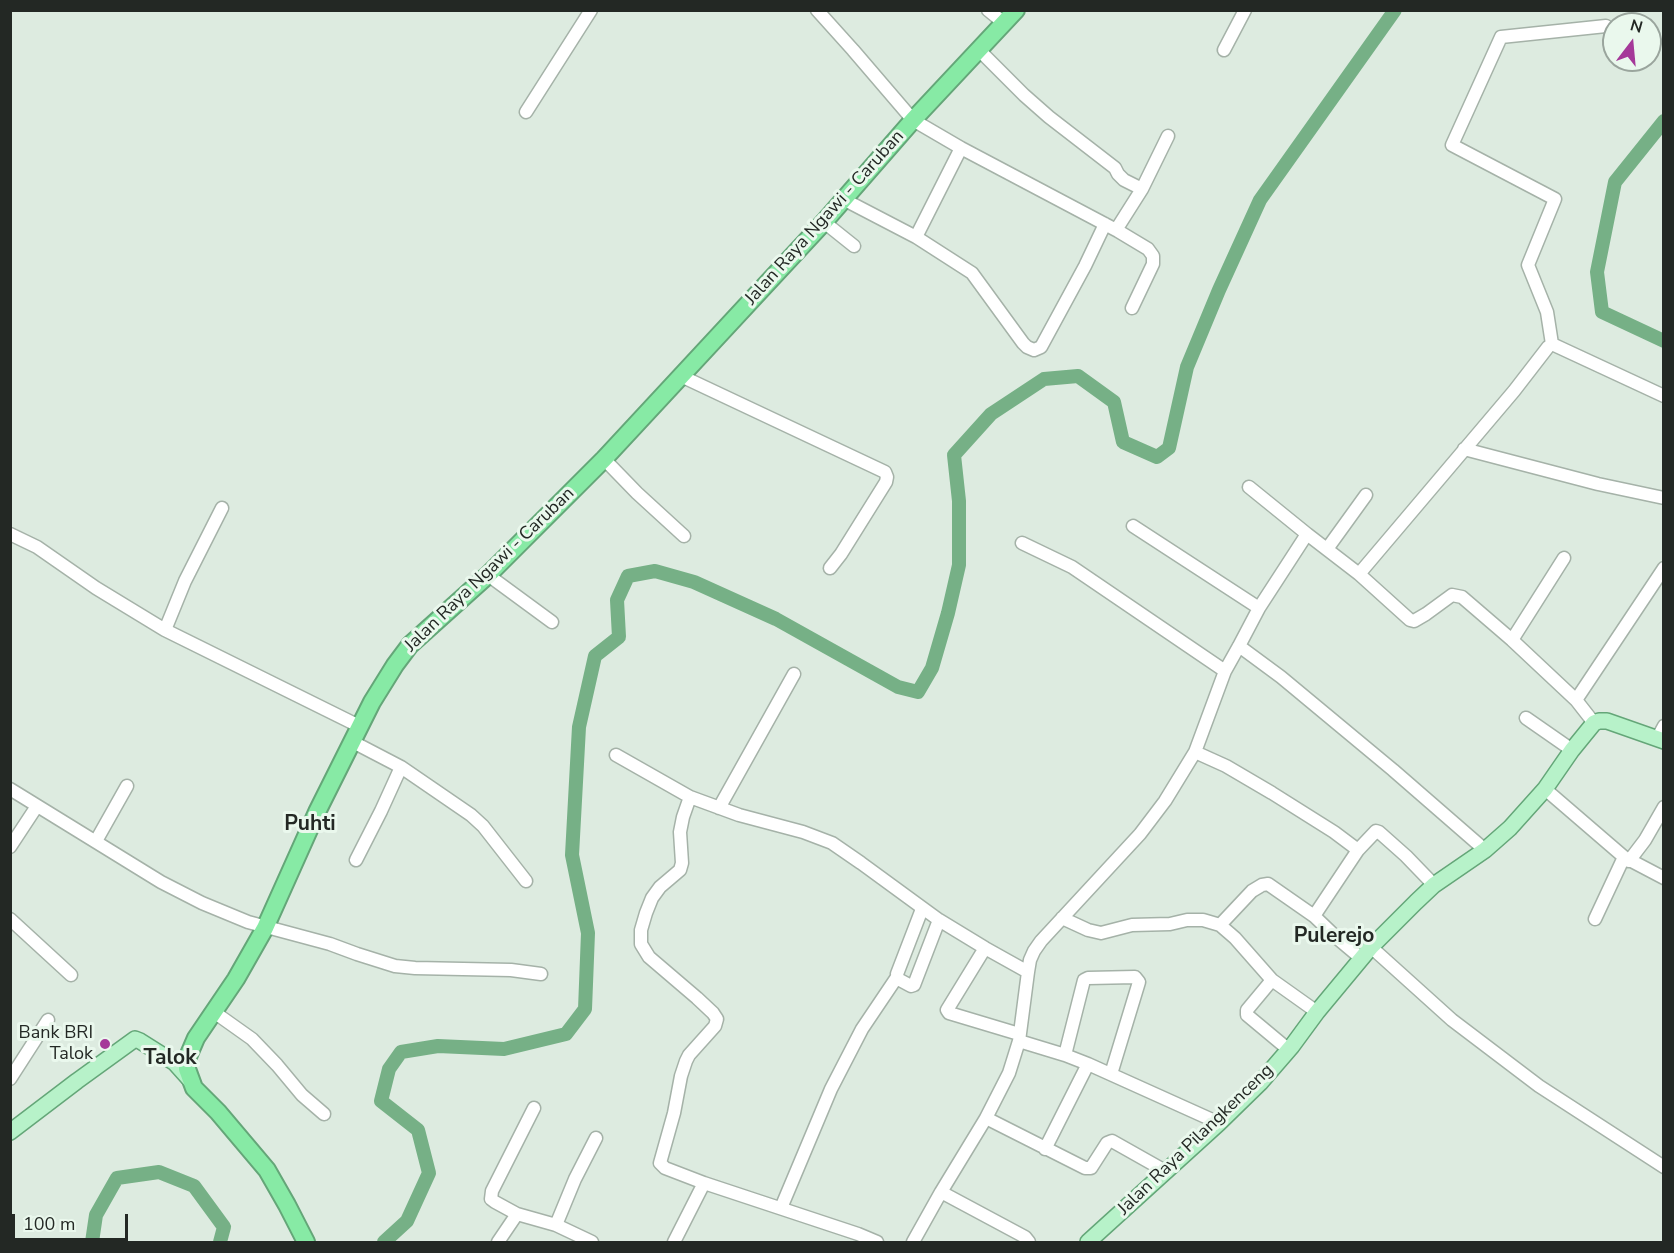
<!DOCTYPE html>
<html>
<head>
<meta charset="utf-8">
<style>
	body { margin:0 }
	#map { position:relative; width:1674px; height:1253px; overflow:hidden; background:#ddebe0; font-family:"Nunito Sans",sans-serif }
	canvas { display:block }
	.frame { position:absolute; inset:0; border:12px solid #232824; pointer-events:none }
	.north { position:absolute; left:1602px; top:12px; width:60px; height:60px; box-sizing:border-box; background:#eaf8ed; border:2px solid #9aa59d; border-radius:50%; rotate:16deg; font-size:16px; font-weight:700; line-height:24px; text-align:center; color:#232824 }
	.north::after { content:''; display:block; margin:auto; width:21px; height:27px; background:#a53999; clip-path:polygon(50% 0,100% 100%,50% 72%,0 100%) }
	.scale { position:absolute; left:12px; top:1214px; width:116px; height:27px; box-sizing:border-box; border:3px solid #232824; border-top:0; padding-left:8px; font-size:18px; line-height:21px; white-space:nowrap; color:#232824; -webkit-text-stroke:4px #eaf8ed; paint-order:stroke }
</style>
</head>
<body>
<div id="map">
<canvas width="1674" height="1253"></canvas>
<div class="frame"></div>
<div class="north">N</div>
<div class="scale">100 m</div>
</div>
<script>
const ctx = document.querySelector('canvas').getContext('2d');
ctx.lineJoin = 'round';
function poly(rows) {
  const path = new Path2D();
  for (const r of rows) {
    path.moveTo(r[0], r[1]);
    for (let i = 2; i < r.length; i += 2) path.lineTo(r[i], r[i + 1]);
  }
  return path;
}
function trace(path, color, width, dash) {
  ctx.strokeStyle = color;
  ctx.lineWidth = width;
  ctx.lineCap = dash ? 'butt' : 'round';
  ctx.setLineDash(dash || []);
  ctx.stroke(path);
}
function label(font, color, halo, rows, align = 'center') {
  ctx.font = font + ' "Nunito Sans",sans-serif';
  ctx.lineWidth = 6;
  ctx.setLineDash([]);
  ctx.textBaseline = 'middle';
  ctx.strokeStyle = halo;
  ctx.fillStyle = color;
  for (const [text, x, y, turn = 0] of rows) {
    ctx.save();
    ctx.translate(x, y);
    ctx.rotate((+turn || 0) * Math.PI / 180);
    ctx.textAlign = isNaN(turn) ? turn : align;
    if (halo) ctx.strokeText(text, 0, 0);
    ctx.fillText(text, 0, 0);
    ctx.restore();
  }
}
trace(poly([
	[1664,121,1615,182,1597,272,1602,312,1664,341],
	[92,1242,96,1215,117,1178,159,1172,194,1186,224,1227,220,1242],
	[384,1242,407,1221,429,1173,418,1130,381,1101,389,1069,401,1052,438,1046,504,1049,566,1034,585,1009,588,933,572,855,579,727,595,656,619,637,617,600,628,576,655,571,694,582,776,619,898,687,918,692,932,668,948,613,959,565,959,501,954,455,991,414,1044,379,1078,376,1114,402,1123,442,1157,457,1169,448,1187,367,1219,290,1260,200,1395,10]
]), '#76b086', 14);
const minor = poly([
	[817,10,853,50,913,120,961,148,1118,231,1148,249,1153,256,1153,264,1132,308],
	[988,10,1004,23],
	[979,50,1024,95,1049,117,1115,168,1118,174,1124,180,1142,189],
	[1224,50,1245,10],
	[526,112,591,10],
	[843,199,916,237,972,273,1023,343,1027,347,1034,350,1041,347,1085,266,1105,224],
	[824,222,854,246],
	[1116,230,1142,189,1168,136],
	[916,237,961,148],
	[1552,344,1547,312,1528,265,1555,199,1452,145,1501,37,1606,26],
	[681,376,885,472,887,477,886,482,841,554,830,568],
	[1464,449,1598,484,1664,498],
	[604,459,637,493,684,536],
	[1249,487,1307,534],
	[1133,526,1259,608],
	[10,534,37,547,96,588,165,630,361,727],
	[1022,543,1072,567,1225,671],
	[1327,549,1366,495],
	[1359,574,1514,391,1548,347,1552,344,1664,396],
	[488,575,552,622],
	[165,630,185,581,222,508],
	[1512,640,1564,558],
	[1239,646,1281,677,1393,770,1485,850],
	[1576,700,1664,568],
	[1526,718,1572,750],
	[1657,739,1664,726],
	[353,742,401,767,471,815,483,826,526,881],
	[1195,752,1226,766,1272,793,1334,832,1358,850],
	[616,755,690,797,739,815,803,832,832,843,861,863,939,920,985,948,1028,972],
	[10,789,161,882,202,903,248,922,330,944,357,954,395,966,415,968,511,970,541,974],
	[1545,789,1624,857,1664,878],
	[690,797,683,817,680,832,682,863,680,870,660,887,652,898,646,913,641,930,641,944,649,957,697,998,713,1013,717,1019,715,1026,689,1055,686,1061,681,1076,674,1113,660,1163,665,1168,704,1183,858,1234,877,1242],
	[719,808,794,674],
	[96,841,127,786],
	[10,847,37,806],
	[356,860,381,811,401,767],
	[1629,861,1645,840,1664,807],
	[922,909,897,974,898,979,911,986,914,985,939,920],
	[1314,916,1358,850,1376,831,1379,832,1406,856,1434,885],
	[1062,918,1088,930,1101,933,1132,925,1170,924,1187,920,1203,920,1220,925,1235,938,1272,980,1317,1012],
	[10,919,71,975],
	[1595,919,1624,857],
	[1220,925,1252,891,1262,885,1268,884,1314,916,1337,938,1362,959],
	[1371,947,1452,1020,1539,1086,1664,1167],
	[985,948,947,1010,949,1013,1019,1034],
	[1272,980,1247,1010,1247,1015,1289,1050],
	[214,1012,252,1039,277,1065,302,1095,324,1114],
	[1019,1041,1065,1055,1088,1064,1219,1123],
	[1065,1055,1084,980,1088,978,1135,977,1139,982,1111,1074],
	[10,1079,48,1020],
	[534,1108,492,1191,491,1199,495,1202,517,1214,556,1225,592,1242],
	[986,1118,1085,1168,1091,1168,1107,1143,1112,1141,1167,1172],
	[1045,1149,1088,1064],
	[941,1192,1025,1237,1029,1242],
	[781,1208,831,1089,862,1029,897,977],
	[556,1225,575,1179,596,1138],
	[498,1242,517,1214],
	[674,1242,704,1183],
	[913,1242,941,1192,986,1118,1009,1073,1019,1041,1028,972,1030,960,1034,951,1041,941,1140,834,1165,801,1195,752,1225,671,1239,646,1259,608,1307,534,1359,574,1410,620,1414,621,1426,614,1452,595,1462,597,1512,640,1576,700,1594,723]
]);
const major = poly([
	[10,1132,77,1081,135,1039,140,1041,175,1063,192,1082],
	[1088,1242,1219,1123,1260,1083,1292,1046,1317,1012,1371,947,1416,902,1434,885,1485,850,1510,828,1545,789,1572,750,1594,723,1599,721,1607,721,1664,741]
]);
const highway = poly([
	[306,1242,287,1205,267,1170,218,1112,194,1088,187,1069,187,1059,196,1038,236,979,265,928,317,812,372,702,395,665,410,645,488,575,604,459,824,222,913,120,1016,10]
]);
trace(minor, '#a5b2a8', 15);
trace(major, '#64a678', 18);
trace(highway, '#64a678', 20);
trace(minor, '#fff', 12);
trace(major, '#b7f2c9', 15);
trace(highway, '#87eaa5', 16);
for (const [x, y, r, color] of [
	[105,1044,6,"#a53999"]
]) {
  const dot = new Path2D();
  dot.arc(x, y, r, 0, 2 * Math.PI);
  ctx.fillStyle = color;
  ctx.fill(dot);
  trace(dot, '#eaf8ed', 2);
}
label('18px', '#232824', '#eaf8ed', [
	["Jalan Raya Ngawi - Caruban",825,218,-48],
	["Jalan Raya Ngawi - Caruban",490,570,-44],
	["Jalan Raya Pilangkenceng",1196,1140,-44]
]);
label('18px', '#232824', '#eaf8ed', [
	["Bank BRI",93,1034],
	["Talok",93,1055]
], 'right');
label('bold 21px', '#232824', '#eaf8ed', [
	["Puhti",310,825],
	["Pulerejo",1334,937],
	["Talok",170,1059]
]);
</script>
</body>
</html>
